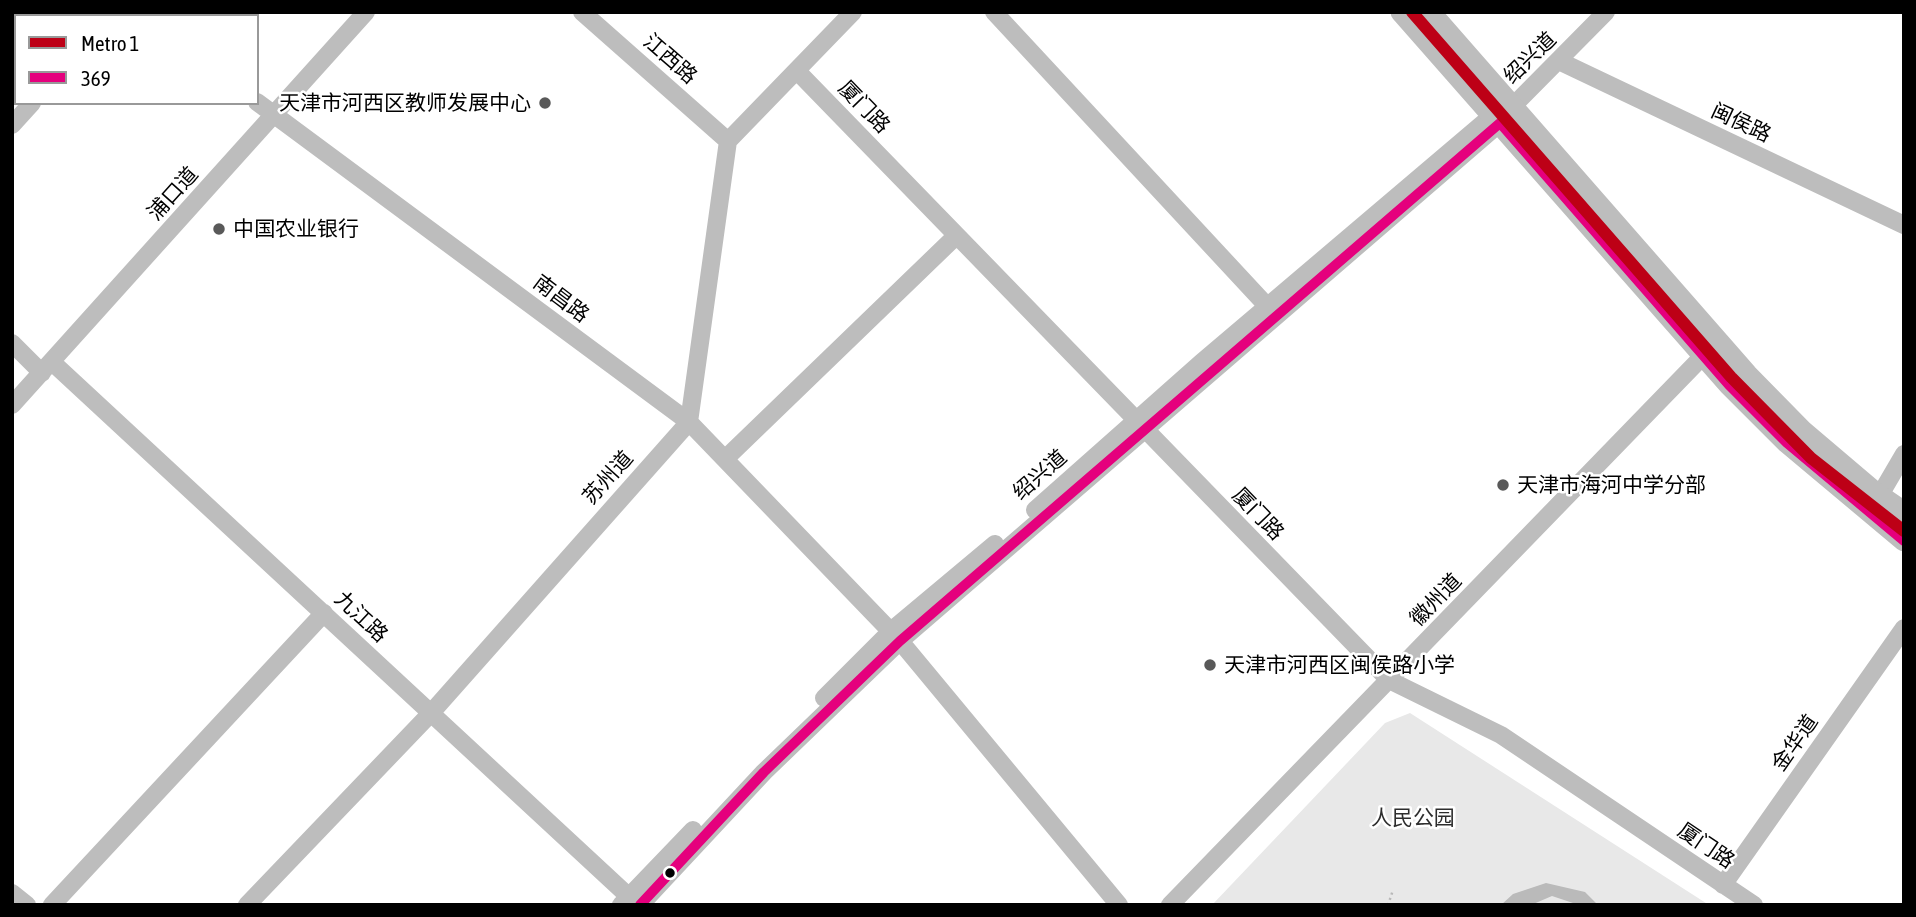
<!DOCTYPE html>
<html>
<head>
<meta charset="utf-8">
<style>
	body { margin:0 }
	#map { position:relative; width:1916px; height:917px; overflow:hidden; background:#fff; font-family:"Asap Condensed",sans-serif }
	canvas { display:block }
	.frame { position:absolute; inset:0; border:14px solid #000; pointer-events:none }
	.legend { position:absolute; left:14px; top:14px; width:245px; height:91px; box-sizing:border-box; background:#fff; border:2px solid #999; margin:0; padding:9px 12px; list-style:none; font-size:21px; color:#000 }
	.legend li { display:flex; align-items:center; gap:14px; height:35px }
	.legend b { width:35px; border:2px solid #999 }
</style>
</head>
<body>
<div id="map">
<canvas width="1916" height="917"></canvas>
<div class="frame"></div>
<ul class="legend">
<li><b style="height:9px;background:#bd0016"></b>Metro 1</li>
<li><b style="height:9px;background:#e5007d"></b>369</li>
</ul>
</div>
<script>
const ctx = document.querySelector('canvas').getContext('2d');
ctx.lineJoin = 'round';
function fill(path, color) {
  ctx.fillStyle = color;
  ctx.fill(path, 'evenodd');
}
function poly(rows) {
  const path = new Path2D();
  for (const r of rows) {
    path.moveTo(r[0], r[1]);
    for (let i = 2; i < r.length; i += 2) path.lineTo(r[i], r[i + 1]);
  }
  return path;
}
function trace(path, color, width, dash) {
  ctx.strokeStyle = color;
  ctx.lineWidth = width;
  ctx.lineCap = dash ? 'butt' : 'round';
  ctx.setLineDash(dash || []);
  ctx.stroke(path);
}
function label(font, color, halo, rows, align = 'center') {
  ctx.font = font + ' "Asap Condensed","Noto Sans SC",sans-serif';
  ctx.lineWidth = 5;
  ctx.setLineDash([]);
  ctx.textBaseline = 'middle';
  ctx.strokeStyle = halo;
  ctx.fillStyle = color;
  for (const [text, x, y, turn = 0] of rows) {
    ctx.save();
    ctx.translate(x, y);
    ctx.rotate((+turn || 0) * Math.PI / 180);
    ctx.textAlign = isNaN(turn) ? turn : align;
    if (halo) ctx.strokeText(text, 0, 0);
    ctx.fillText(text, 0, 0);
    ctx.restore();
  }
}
fill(poly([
	[1410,713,1709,905,1212,905,1385,723]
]), '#e8e8e8');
fill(poly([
	[1546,883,1585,892,1598,905,1579,905,1552,896,1531,905,1501,905,1513,894]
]), '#bababa');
trace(poly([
	[1388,905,1393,890]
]), '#b8b8b8', 2.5, [2, 3.5]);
trace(poly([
	[136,12,141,16],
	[582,12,728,141],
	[994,12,1267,306],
	[108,16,111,12],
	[1559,61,1904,225],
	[797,71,1389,680,1501,735,1754,905],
	[257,102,689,422,900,641,1119,905],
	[12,125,32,103],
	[12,343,42,373],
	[52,362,638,905],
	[12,405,366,12],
	[725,459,956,236],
	[1873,507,1904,454],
	[1035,510,1202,362,1494,114],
	[824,698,891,631,995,544],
	[1723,885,1904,628],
	[12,893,27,905],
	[52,905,324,613],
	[247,905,431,713,689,422,728,141,853,12],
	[621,905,693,830],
	[640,905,764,772,900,641,1500,123,1513,106,1606,12],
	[1170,905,1703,356]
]), '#bdbdbd', 18);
trace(poly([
	[1401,12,1729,385,1787,443,1904,541],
	[1430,12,1747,374,1803,431,1876,493,1904,512]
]), '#bdbdbd', 21);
trace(poly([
	[640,905,764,772,900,641,1500,123,1729,385,1787,443,1904,541]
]), '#e5007d', 10);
trace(poly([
	[1412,12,1731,377,1811,458,1904,531]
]), '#bd0016', 12);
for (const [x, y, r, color] of [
	[545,103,7,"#595959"],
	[219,229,7,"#595959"],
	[1503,485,7,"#595959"],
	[1210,665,7,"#595959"],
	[670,873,6,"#000"]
]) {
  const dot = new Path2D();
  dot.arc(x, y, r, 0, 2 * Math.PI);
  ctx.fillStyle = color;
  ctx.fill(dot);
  trace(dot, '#fff', 2.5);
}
label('21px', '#000', '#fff', [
	["绍兴道",1530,58,-44],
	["江西路",670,59,41],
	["厦门路",864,107,46],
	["闽侯路",1741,123,25],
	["浦口道",173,194,-48],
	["南昌路",561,299,37],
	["绍兴道",1040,475,-41],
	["苏州道",608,478,-48],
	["厦门路",1258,514,46],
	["徽州道",1436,600,-46],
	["九江路",361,617,43],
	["金华道",1795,743,-55],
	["厦门路",1706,846,34]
]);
label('21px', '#000', '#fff', [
	["天津市河西区教师发展中心",531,103,"right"],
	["中国农业银行",233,229],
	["天津市海河中学分部",1517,485],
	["天津市河西区闽侯路小学",1224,665]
], 'left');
label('21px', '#2d2d2d', '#fff', [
	["人民公园",1413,818]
]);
</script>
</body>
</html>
